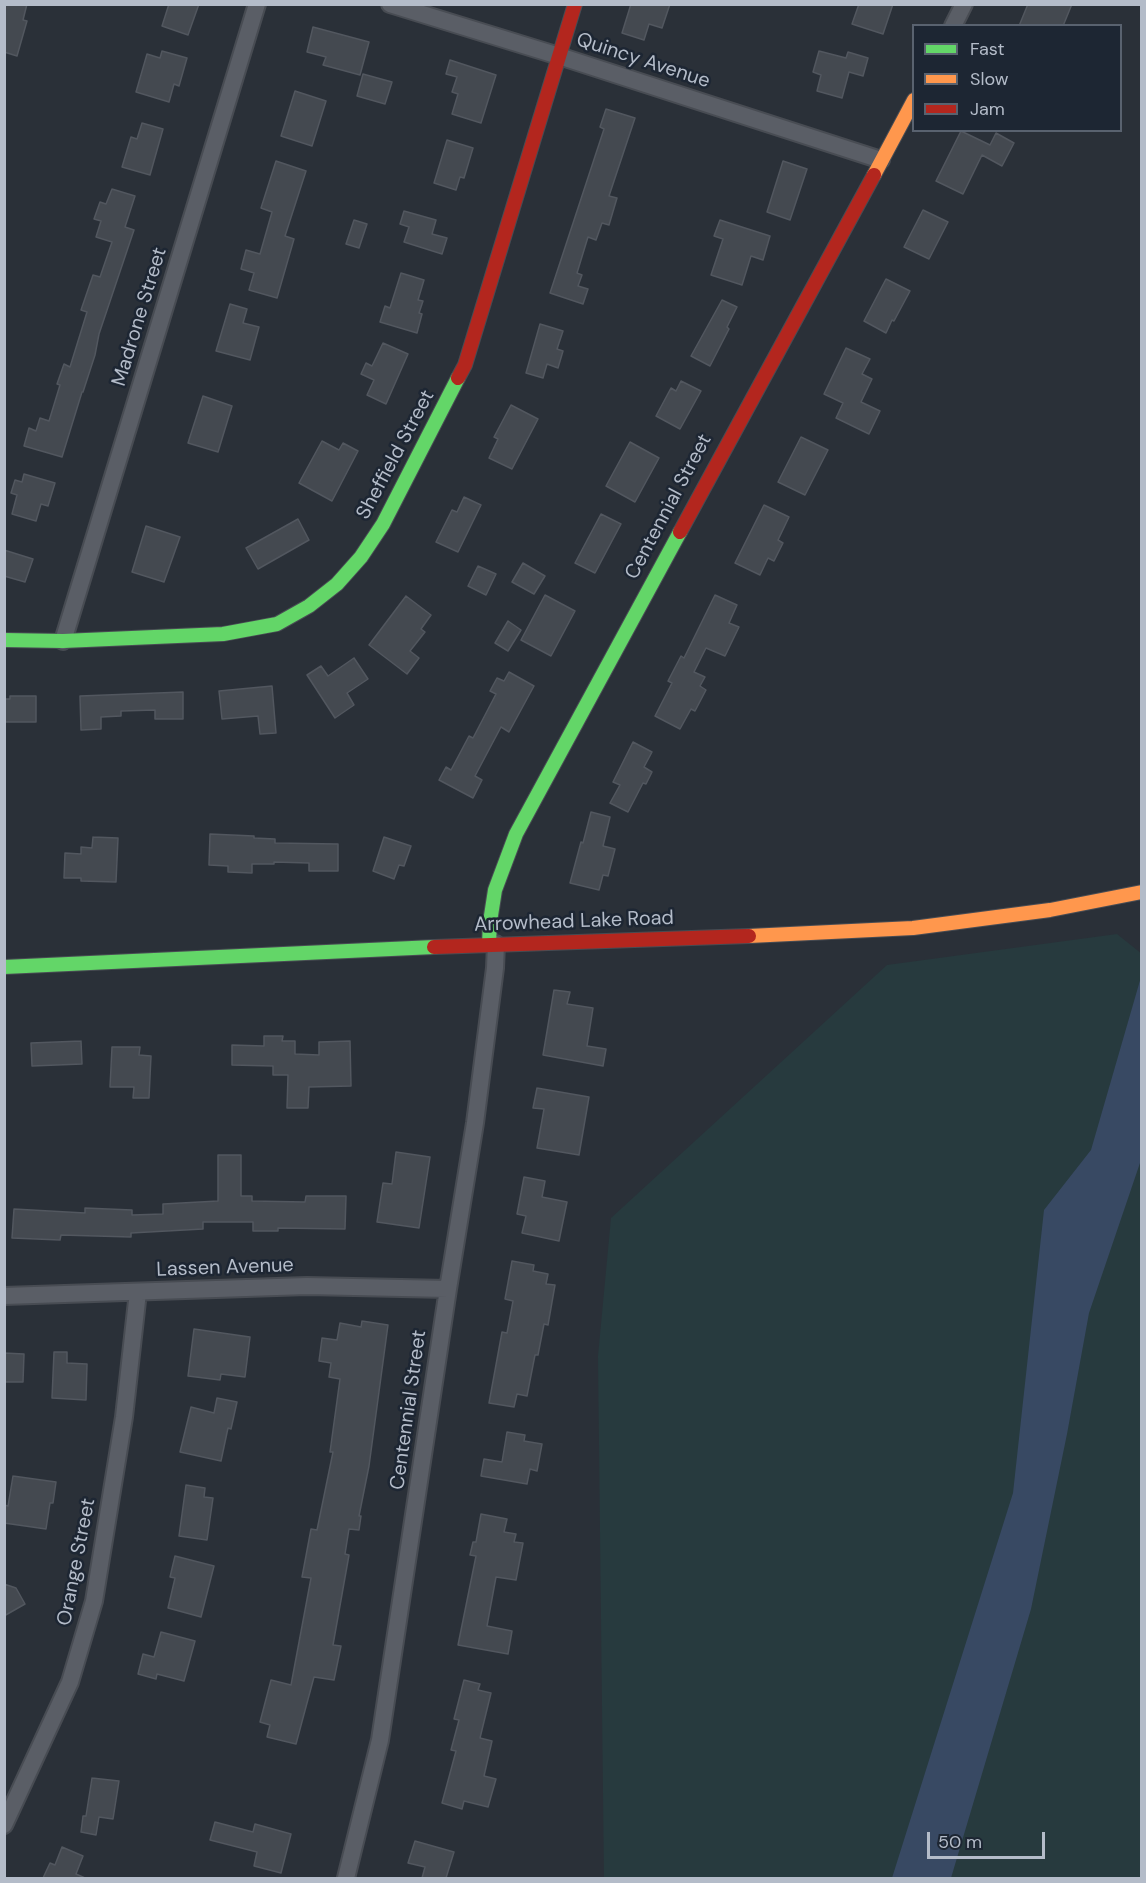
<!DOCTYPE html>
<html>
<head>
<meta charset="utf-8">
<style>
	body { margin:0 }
	#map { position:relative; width:1146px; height:1883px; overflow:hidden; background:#2a3038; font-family:"DM Sans",sans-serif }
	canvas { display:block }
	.frame { position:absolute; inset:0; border:6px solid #b4bcc9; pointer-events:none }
	.legend { position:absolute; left:912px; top:24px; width:210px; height:108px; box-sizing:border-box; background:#1d2633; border:2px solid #59626f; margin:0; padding:8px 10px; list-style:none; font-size:18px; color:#b4bcc9 }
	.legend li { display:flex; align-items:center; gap:12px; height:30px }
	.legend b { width:30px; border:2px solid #59626f }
	.scale { position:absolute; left:927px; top:1832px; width:118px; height:27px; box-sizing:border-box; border:3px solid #b4bcc9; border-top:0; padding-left:8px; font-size:18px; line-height:21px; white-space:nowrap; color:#b4bcc9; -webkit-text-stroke:4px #1d2633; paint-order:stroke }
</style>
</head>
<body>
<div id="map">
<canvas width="1146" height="1883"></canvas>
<div class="frame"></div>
<ul class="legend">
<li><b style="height:8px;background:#63d668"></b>Fast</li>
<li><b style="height:8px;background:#ff974d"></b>Slow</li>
<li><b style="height:8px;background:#b3261e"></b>Jam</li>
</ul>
<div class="scale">50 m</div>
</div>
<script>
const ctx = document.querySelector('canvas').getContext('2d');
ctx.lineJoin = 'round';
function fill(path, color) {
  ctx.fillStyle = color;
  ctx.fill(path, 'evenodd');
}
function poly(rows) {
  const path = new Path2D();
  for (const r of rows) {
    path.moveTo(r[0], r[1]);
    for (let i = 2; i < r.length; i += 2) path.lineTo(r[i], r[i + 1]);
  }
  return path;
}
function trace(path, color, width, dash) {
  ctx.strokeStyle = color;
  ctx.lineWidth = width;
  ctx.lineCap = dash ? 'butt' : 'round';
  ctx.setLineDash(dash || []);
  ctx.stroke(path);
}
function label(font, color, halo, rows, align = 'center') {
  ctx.font = font + ' "DM Sans",sans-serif';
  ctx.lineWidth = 5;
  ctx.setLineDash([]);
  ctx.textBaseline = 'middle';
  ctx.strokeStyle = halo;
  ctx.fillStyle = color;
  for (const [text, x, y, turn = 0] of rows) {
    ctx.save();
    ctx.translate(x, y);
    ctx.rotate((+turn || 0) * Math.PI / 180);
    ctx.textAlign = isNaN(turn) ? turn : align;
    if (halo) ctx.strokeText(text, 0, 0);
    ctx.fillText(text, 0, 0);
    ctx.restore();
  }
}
fill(poly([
	[1117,934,1142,954,1141,1878,604,1878,598,1356,611,1218,887,965]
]), '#273a3e');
fill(poly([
	[1141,977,1141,1160,1089,1313,1067,1434,1031,1609,951,1878,892,1878,1013,1493,1044,1210,1091,1150]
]), '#384963');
const building = poly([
	[6,4,27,4,23,20,27,21,17,56,4,52,4,12,6,4],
	[169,4,199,4,188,35,162,26,169,4],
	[631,4,670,4,662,28,649,24,644,40,622,33,631,4],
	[859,4,893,4,883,34,852,24,859,4],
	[1028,4,1072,4,1063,26,1019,26,1028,4],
	[313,27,369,42,360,75,323,65,326,57,307,52,313,27],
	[162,51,187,58,179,86,174,84,169,102,136,92,147,54,160,58,162,51],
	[819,51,846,58,848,52,868,58,863,76,849,72,842,98,817,91,821,75,813,72,819,51],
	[450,60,496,75,481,123,452,114,458,94,452,92,457,77,446,74,450,60],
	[363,74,392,82,385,104,357,96,363,74],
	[295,91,326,101,312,146,281,136,295,91],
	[606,109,635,118,609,196,617,198,609,225,602,223,596,240,588,237,577,273,582,275,578,286,588,289,583,304,550,293,604,129,600,127,606,109],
	[142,123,163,129,150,175,122,167,131,137,137,139,142,123],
	[961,131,990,145,996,133,1014,143,1002,166,982,155,963,194,936,181,961,131],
	[447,140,473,148,464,178,460,177,456,190,434,183,447,140],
	[276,161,306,171,285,236,294,239,277,298,249,290,254,273,241,269,246,250,260,254,272,212,261,208,276,161],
	[783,161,807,169,790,220,767,212,783,161],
	[112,189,135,196,125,227,134,230,99,334,95,355,83,392,82,392,62,457,24,446,29,428,36,431,40,418,49,421,60,385,57,384,64,364,70,367,87,312,81,310,93,275,100,277,112,242,96,237,101,221,94,219,100,202,106,204,112,189],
	[923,210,948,222,929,259,904,247,923,210],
	[404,211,436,220,432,234,447,238,442,254,404,242,409,227,400,224,404,211],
	[354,220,367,224,359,248,346,244,354,220],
	[720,220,770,236,763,260,751,256,742,285,711,275,723,239,714,236,720,220],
	[401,273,424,280,418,300,423,301,419,313,422,314,417,333,380,322,385,306,390,308,401,273],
	[886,279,910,291,894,321,892,320,886,333,864,321,886,279],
	[722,300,737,307,727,327,729,329,710,366,691,356,722,300],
	[230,304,247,309,243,323,259,327,250,360,216,351,230,304],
	[540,324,563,331,557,349,563,351,558,368,547,364,543,378,526,373,540,324],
	[383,343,408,354,386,404,367,395,374,380,361,374,366,363,372,366,383,343],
	[846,348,870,359,862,374,872,379,861,402,880,411,869,434,836,418,843,403,824,394,846,348],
	[681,381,701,391,680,429,656,416,671,388,676,391,681,381],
	[203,396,232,406,218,452,188,443,203,396],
	[511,405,538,419,512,469,489,458,498,439,494,437,511,405],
	[801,437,828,450,805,495,778,482,801,437],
	[322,441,339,450,343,443,358,451,332,501,299,483,322,441],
	[630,442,659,458,635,502,606,486,630,442],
	[24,474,55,483,48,506,41,504,36,521,12,514,17,495,11,493,15,480,22,482,24,474],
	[464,497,481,505,458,552,436,542,452,510,457,512,464,497],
	[764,505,789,517,778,540,783,543,774,561,768,558,760,575,735,563,764,505],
	[601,514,621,524,595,573,575,563,601,514],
	[298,519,309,540,258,569,246,548,298,519],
	[146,526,180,537,164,582,132,572,146,526],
	[4,550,33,559,25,582,4,576,4,550],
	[523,563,545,576,534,594,512,582,523,563],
	[478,566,496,574,486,595,468,586,478,566],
	[545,595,575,611,551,656,521,640,545,595],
	[715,595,737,605,729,623,739,627,725,656,706,648,694,672,705,677,700,686,706,690,695,711,691,709,680,729,655,716,672,683,668,681,681,656,684,658,715,595],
	[406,596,431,615,421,629,425,632,410,651,419,658,407,674,369,645,406,596],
	[508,621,521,630,508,651,495,643,508,621],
	[354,658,368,679,347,693,354,705,335,718,307,675,321,666,328,676,354,658],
	[509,672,534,686,509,732,501,727,475,776,482,780,473,798,439,780,446,767,451,770,469,736,473,738,496,694,490,691,497,678,504,681,509,672],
	[272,686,276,733,260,734,258,716,222,719,219,691,272,686],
	[183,692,183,719,155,719,155,710,121,711,121,716,101,717,101,729,81,730,80,696,183,692],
	[10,696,36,696,36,722,4,722,4,699,10,699,10,696],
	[633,742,652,752,644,767,652,772,646,784,643,783,628,812,610,803,620,785,613,782,633,742],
	[591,812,610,817,603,846,615,849,608,876,603,875,599,890,570,883,581,842,583,843,591,812],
	[210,834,254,836,254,838,275,839,275,843,338,844,338,871,309,871,309,863,274,862,274,864,252,864,252,873,228,872,228,866,209,865,210,834],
	[93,837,118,838,116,882,81,881,81,878,64,878,65,853,81,854,81,847,92,848,93,837],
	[384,837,411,846,404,866,399,865,394,879,373,871,384,837],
	[554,990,570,992,567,1004,593,1008,587,1046,606,1049,603,1066,543,1055,554,990],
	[264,1036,283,1036,282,1041,295,1041,295,1054,319,1055,319,1042,350,1041,351,1086,309,1087,308,1108,287,1108,288,1075,273,1075,273,1066,232,1065,232,1045,264,1046,264,1036],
	[81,1041,82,1064,32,1066,31,1043,81,1041],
	[112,1047,140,1047,139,1055,151,1056,149,1098,133,1098,134,1087,110,1087,112,1047],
	[537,1088,589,1097,579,1155,537,1148,544,1109,533,1108,537,1088],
	[396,1152,430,1157,419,1228,377,1222,383,1183,392,1184,396,1152],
	[218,1155,241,1155,241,1196,252,1196,252,1201,305,1202,306,1196,346,1196,345,1229,278,1228,278,1231,253,1231,253,1222,203,1222,203,1229,131,1233,131,1237,61,1235,60,1240,12,1238,14,1209,85,1213,85,1208,132,1210,132,1215,163,1214,163,1204,218,1201,218,1155],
	[524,1177,545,1181,542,1197,567,1202,559,1241,522,1233,526,1216,517,1214,524,1177],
	[512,1261,534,1265,533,1271,548,1274,546,1284,555,1285,548,1325,544,1324,538,1355,535,1355,527,1396,517,1394,514,1407,489,1403,502,1332,507,1333,513,1301,505,1299,512,1261],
	[362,1321,388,1325,369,1466,359,1516,361,1516,359,1530,349,1529,345,1554,349,1555,333,1645,341,1646,334,1680,314,1677,296,1744,267,1737,270,1725,260,1722,271,1680,291,1685,311,1578,302,1577,311,1529,317,1530,333,1452,330,1452,340,1379,329,1377,331,1363,319,1361,322,1338,337,1340,340,1323,361,1327,362,1321],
	[194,1329,250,1337,245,1377,221,1374,220,1380,188,1376,194,1329],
	[54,1352,67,1352,67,1363,87,1364,86,1400,52,1398,54,1352],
	[4,1353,24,1354,23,1382,4,1382,4,1353],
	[217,1398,237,1402,231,1429,228,1428,221,1461,180,1452,191,1407,214,1413,217,1398],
	[507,1432,525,1435,524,1441,542,1444,537,1471,530,1469,527,1484,481,1476,484,1459,502,1462,507,1432],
	[13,1476,56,1482,53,1503,50,1503,46,1529,4,1523,4,1505,8,1506,13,1476],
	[186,1485,205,1488,204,1497,213,1498,207,1540,179,1536,186,1485],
	[481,1514,507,1519,504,1532,516,1534,514,1542,523,1543,516,1580,496,1577,487,1626,512,1631,508,1654,458,1645,476,1556,470,1555,473,1542,476,1542,481,1514],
	[175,1556,214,1566,201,1617,168,1608,175,1578,170,1577,175,1556],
	[4,1584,16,1588,25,1604,4,1616,4,1584],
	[161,1632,195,1641,184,1681,157,1674,156,1679,138,1674,143,1654,154,1657,161,1632],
	[464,1680,480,1684,478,1690,491,1693,480,1738,492,1741,484,1776,496,1779,488,1807,464,1801,462,1809,442,1803,456,1751,451,1750,459,1720,454,1719,464,1680],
	[92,1778,119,1781,113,1819,99,1817,96,1835,81,1832,83,1816,86,1816,92,1778],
	[215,1822,253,1832,255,1824,291,1834,281,1873,254,1866,257,1852,210,1840,215,1822],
	[415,1841,454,1852,446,1878,422,1878,425,1867,408,1863,415,1841],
	[62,1847,83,1856,76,1874,85,1878,43,1878,50,1863,55,1865,62,1847]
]);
fill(building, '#444950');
trace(building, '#52575f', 1.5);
const street = poly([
	[390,4,559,56,881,160],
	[953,26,964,4],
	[63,641,257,4],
	[4,1296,307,1286,448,1289],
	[4,1825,70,1682,94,1601,124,1417,138,1292],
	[346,1878,380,1740,448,1289,475,1123,495,968,496,944]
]);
const fast = poly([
	[4,640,63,641,223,634,277,624,309,606,337,584,361,557,383,524,458,378],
	[489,944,490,922,495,890,516,834,680,532],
	[4,967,434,947]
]);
const slow = poly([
	[874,175,914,100],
	[749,936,913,928,1050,910,1142,892]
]);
const jam = poly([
	[458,378,465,365,575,4],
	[680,532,874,175],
	[434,947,749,936]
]);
trace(street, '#484c53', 20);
trace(fast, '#484c53', 16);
trace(slow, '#484c53', 16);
trace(jam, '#484c53', 16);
trace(street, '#5a5e66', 16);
trace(fast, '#63d668', 14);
trace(slow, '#ff974d', 14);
trace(jam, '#b3261e', 14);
label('20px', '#b4bcc9', '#1d2633', [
	["Quincy Avenue",643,61,18],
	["Madrone Street",140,317,-73],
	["Sheffield Street",396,455,-62],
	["Centennial Street",669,507,-62],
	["Arrowhead Lake Road",574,922,-2],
	["Lassen Avenue",225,1268,-2],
	["Centennial Street",409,1410,-82],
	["Orange Street",77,1562,-79]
]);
</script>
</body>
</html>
